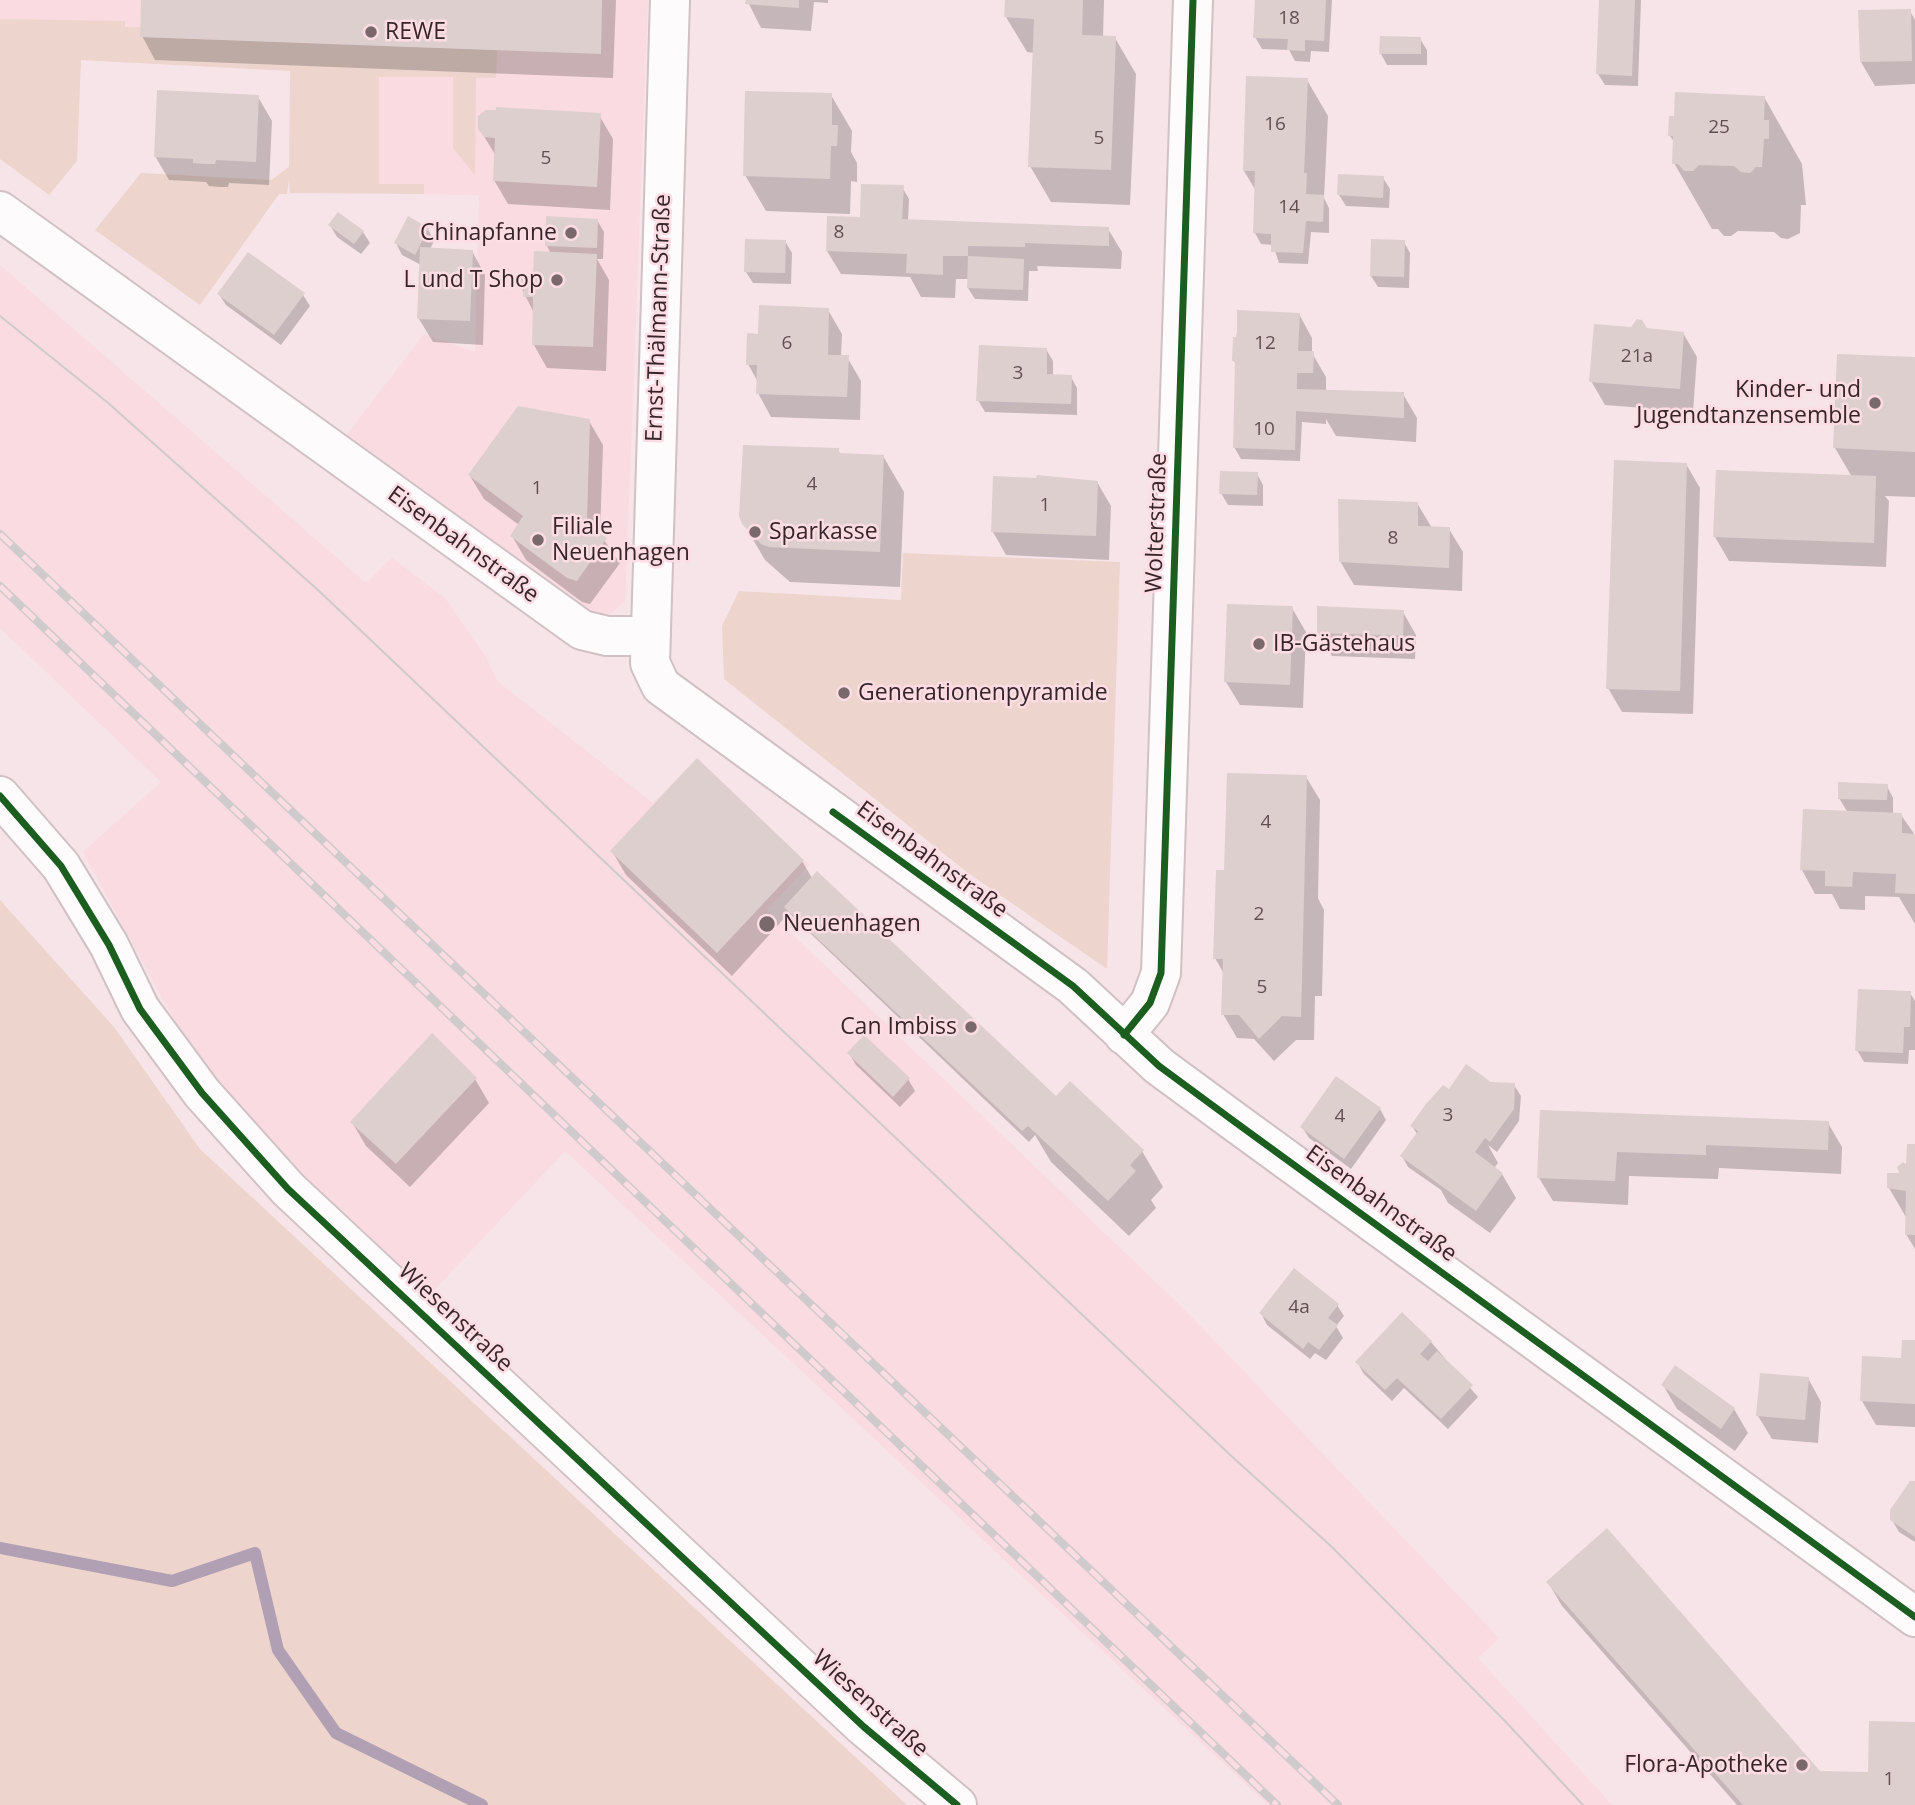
<!DOCTYPE html>
<html>
<head>
<meta charset="utf-8">
<style>
	body { margin:0 }
	canvas { display:block; background:#f6e4e8 }
</style>
</head>
<body>
<canvas width="1915" height="1805"></canvas>
<script>
const ctx = document.querySelector('canvas').getContext('2d');
ctx.lineJoin = 'round';
function fill(path, color) {
  ctx.fillStyle = color;
  ctx.fill(path, 'evenodd');
}
function poly(rows) {
  const path = new Path2D();
  for (const r of rows) {
    path.moveTo(r[0], r[1]);
    for (let i = 2; i < r.length; i += 2) path.lineTo(r[i], r[i + 1]);
  }
  return path;
}
function trace(path, color, width, dash) {
  ctx.strokeStyle = color;
  ctx.lineWidth = width;
  ctx.lineCap = dash ? 'butt' : 'round';
  ctx.setLineDash(dash || []);
  ctx.stroke(path);
}
function label(font, color, halo, rows, align = 'center') {
  ctx.font = font + ' "Open Sans",sans-serif';
  ctx.lineWidth = 5;
  ctx.setLineDash([]);
  ctx.textBaseline = 'middle';
  ctx.strokeStyle = halo;
  ctx.fillStyle = color;
  for (const [text, x, y, turn = 0] of rows) {
    ctx.save();
    ctx.translate(x, y);
    ctx.rotate((+turn || 0) * Math.PI / 180);
    ctx.textAlign = isNaN(turn) ? turn : align;
    if (halo) ctx.strokeText(text, 0, 0);
    ctx.fillText(text, 0, 0);
    ctx.restore();
  }
}
fill(poly([
	[0,0,648,0,625,601,610,614,595,619,339,445,424,334,475,352,479,195,379,193,291,71,81,60,81,21,0,19],
	[0,265,366,583,392,558,445,598,487,659,497,681,653,803,697,758,809,865,767,910,1188,1313,1499,1638,1478,1658,1612,1805,1268,1805,565,1151,424,1301,308,1186,198,1064,83,852,161,782,0,628]
]), '#f9dbe1');
fill(poly([
	[0,19,125,21,125,27,140,27,140,37,497,50,496,78,476,78,475,175,453,148,453,77,379,77,379,184,424,184,424,194,290,193,289,180,287,194,279,194,200,305,95,230,141,173,271,180,289,167,290,71,81,60,77,161,49,195,0,159],
	[903,553,1120,562,1107,969,968,873,724,679,722,626,739,591,901,600],
	[0,900,114,1027,200,1149,907,1805,0,1805]
]), '#edd5cd');
fill(poly([
	[143,0,616,0,613,78,155,60,142,36],
	[747,0,828,0,828,3,814,2,811,31,761,28],
	[1006,0,1104,0,1103,38,1115,38,1136,74,1130,205,1051,202,1030,166,1035,53,1027,52,1006,17],
	[1257,0,1332,0,1329,52,1311,51,1310,62,1295,61,1289,50,1262,49,1255,37],
	[1601,0,1641,0,1638,86,1605,85,1598,74],
	[1910,11,1915,20,1915,84,1875,86,1861,62],
	[1420,39,1427,50,1427,65,1387,65,1381,54],
	[1307,80,1328,116,1324,198,1329,208,1329,233,1311,232,1308,264,1279,263,1273,245,1261,244,1255,233,1256,191,1244,171],
	[831,95,852,131,851,152,857,163,857,182,851,181,850,214,766,211,745,175],
	[258,97,272,121,269,185,229,183,228,187,219,187,209,186,206,182,169,180,155,156],
	[1764,97,1802,164,1806,205,1801,205,1800,233,1788,239,1781,238,1774,232,1738,231,1731,236,1724,236,1718,229,1712,229,1674,163,1675,143,1670,136],
	[599,115,613,139,610,210,508,204,494,180,496,156,479,128],
	[1383,178,1390,189,1389,208,1346,206,1339,195],
	[902,187,909,199,908,221,1108,229,1122,252,1121,269,1037,266,1038,271,1029,271,1028,301,975,299,968,288,969,279,956,279,955,298,921,297,910,277,841,274,827,251],
	[597,220,604,232,603,259,597,259,609,280,606,371,547,368,534,345,534,313,520,285,535,277,551,254,547,246],
	[330,225,363,232,370,243,361,254,337,237],
	[428,229,434,241,430,249,472,251,485,275,483,345,433,342,419,319,421,265,402,255,396,243],
	[785,241,792,253,791,284,753,283,746,272],
	[1404,242,1410,253,1409,288,1378,287,1371,276],
	[219,294,303,295,310,306,281,345,226,305],
	[828,310,842,334,841,357,847,357,861,381,860,420,771,417,758,393,758,382,748,364,759,336],
	[1239,312,1299,314,1312,338,1312,353,1326,377,1326,391,1403,394,1417,418,1416,442,1336,436,1326,419,1326,424,1302,422,1300,461,1241,459,1234,447,1237,366,1234,361],
	[1646,330,1683,333,1697,357,1693,412,1605,405,1591,381],
	[1046,349,1053,361,1053,376,1071,377,1077,388,1077,415,985,412,978,400],
	[1915,359,1915,497,1885,496,1889,501,1886,567,1729,561,1715,537,1852,477,1835,448],
	[589,421,603,445,600,534,620,563,590,604,582,602,526,560,512,536,519,525,484,499,470,476],
	[838,450,841,455,883,456,904,492,900,587,790,582,765,560,744,524],
	[1686,464,1700,488,1693,714,1622,712,1608,688],
	[1257,474,1263,485,1263,506,1228,505,1221,493],
	[1097,482,1111,506,1109,560,1006,555,993,532],
	[1417,503,1432,528,1449,529,1463,552,1462,591,1354,585,1340,561],
	[1292,608,1306,632,1303,708,1240,705,1226,682],
	[1403,612,1416,635,1415,659,1332,656,1318,632],
	[1306,777,1320,800,1318,898,1324,910,1322,996,1315,996,1314,1040,1296,1040,1274,1061,1254,1039,1237,1038,1223,1014,1224,974,1215,958],
	[1887,786,1893,798,1893,815,1901,815,1915,835,1915,924,1899,897,1865,896,1865,910,1840,909,1832,894,1815,894,1802,870,1848,813,1839,798],
	[612,851,802,861,812,878,1055,1099,1142,1151,1163,1187,1151,1200,1156,1208,1129,1236,1051,1162,1035,1135,1029,1142,789,913,732,976,626,875],
	[1910,993,1915,1001,1915,1050,1909,1050,1908,1064,1864,1062,1857,1050],
	[849,1053,908,1079,915,1091,900,1107,856,1065],
	[475,1079,489,1103,410,1187,366,1146,352,1122],
	[1490,1083,1514,1085,1521,1096,1519,1121,1497,1152,1488,1145,1498,1163,1494,1168,1502,1174,1516,1198,1490,1233,1448,1203,1441,1190,1408,1167,1402,1156,1417,1134,1412,1126,1449,1091],
	[1380,1109,1386,1120,1351,1169,1309,1138,1302,1127],
	[1541,1111,1828,1123,1842,1147,1841,1174,1719,1168,1718,1179,1629,1176,1628,1205,1553,1201,1539,1178],
	[1915,1146,1915,1249,1906,1234,1907,1219,1889,1188,1908,1168],
	[1337,1305,1344,1316,1336,1326,1343,1338,1326,1360,1315,1353,1310,1359,1267,1325,1261,1313],
	[1431,1342,1478,1397,1448,1429,1404,1388,1392,1401,1364,1374,1357,1362],
	[1915,1342,1915,1427,1876,1425,1862,1401,1903,1360],
	[1808,1378,1821,1402,1818,1443,1772,1439,1758,1416],
	[1663,1385,1734,1409,1748,1433,1735,1451,1677,1409],
	[1915,1482,1915,1542,1899,1532,1892,1520],
	[1548,1582,1819,1773,1869,1774,1915,1724,1915,1805,1737,1805,1562,1606]
]), '#0003');
trace(poly([
	[0,1548,172,1581,255,1553,278,1650,336,1733,482,1805]
]), '#b19fb3', 12);
fill(poly([
	[141,0,602,0,601,54,140,37],
	[746,0,799,0,799,8,745,4],
	[1005,0,1083,0,1082,35,1116,36,1111,170,1028,167,1034,19,1004,17],
	[1255,0,1326,0,1324,41,1305,40,1305,51,1287,50,1288,39,1253,38],
	[1599,0,1635,0,1632,76,1596,74],
	[1911,9,1912,61,1860,62,1858,10],
	[1380,36,1421,37,1421,54,1379,54],
	[1246,76,1308,78,1304,173,1307,173,1306,194,1324,195,1323,222,1306,221,1303,253,1271,252,1271,234,1253,233,1255,171,1243,171],
	[157,90,259,95,256,162,216,160,215,164,205,164,193,163,193,159,154,157],
	[745,91,832,93,832,125,838,125,837,146,831,146,830,179,743,176],
	[1675,92,1765,96,1764,120,1769,120,1769,139,1764,139,1762,167,1756,167,1750,173,1741,172,1734,166,1699,165,1693,171,1684,171,1678,164,1672,164,1673,136,1668,136,1669,116,1674,116],
	[496,107,601,113,597,187,493,181,495,138,484,137,478,129,478,116,486,110,496,110],
	[1338,174,1384,176,1383,198,1337,195],
	[861,184,904,185,902,219,1109,227,1109,246,1025,243,1025,247,968,246,968,256,943,256,943,275,906,273,907,254,826,251,827,216,860,217],
	[338,212,364,231,354,244,328,225],
	[408,216,429,228,415,255,394,243],
	[546,216,598,219,597,248,545,246],
	[745,239,786,240,785,273,744,272],
	[1371,239,1405,240,1404,277,1370,276],
	[420,247,473,250,470,321,417,319],
	[534,251,597,254,593,347,532,345,533,297,523,297,524,286,518,286,518,275,533,275],
	[248,252,305,293,274,335,217,294],
	[968,256,1024,259,1023,290,967,288],
	[759,305,829,308,828,355,849,355,847,397,756,394,757,365,746,365,747,333,758,334],
	[1237,310,1300,313,1298,351,1314,351,1313,373,1297,373,1297,389,1404,392,1404,418,1296,411,1295,450,1233,448,1235,361,1232,361,1233,337,1237,337],
	[1637,319,1642,320,1647,328,1684,332,1680,389,1589,382,1594,324,1631,327],
	[979,345,1047,348,1047,374,1072,375,1071,404,976,401],
	[1837,354,1915,357,1915,452,1833,448],
	[518,406,590,419,587,519,607,538,577,581,567,578,510,536,523,516,468,475],
	[743,445,839,448,839,453,884,455,880,552,769,547,761,544,742,524,739,516],
	[1614,460,1687,463,1680,691,1606,689],
	[1716,470,1876,476,1874,543,1713,537],
	[1220,471,1258,472,1257,495,1219,494],
	[1037,475,1098,481,1096,536,991,532,993,476,1036,478],
	[1338,499,1418,502,1418,526,1450,527,1449,568,1339,562],
	[1227,604,1293,606,1290,685,1224,682],
	[1317,606,1404,610,1403,636,1317,633],
	[697,758,804,860,717,953,610,851],
	[1227,773,1307,775,1301,1017,1282,1016,1259,1039,1239,1015,1221,1015,1223,959,1213,959,1216,870,1224,870],
	[1838,782,1888,784,1887,800,1838,799],
	[1803,809,1902,813,1902,833,1915,834,1915,894,1895,893,1896,874,1853,872,1852,887,1825,886,1825,871,1800,870],
	[817,871,1056,1096,1070,1081,1144,1150,1130,1165,1136,1171,1108,1201,1028,1126,1022,1131,784,907],
	[1858,989,1911,991,1910,1027,1904,1027,1903,1053,1855,1051],
	[432,1033,477,1078,396,1164,350,1122],
	[864,1035,910,1078,893,1097,847,1053],
	[1466,1064,1491,1082,1515,1083,1514,1109,1490,1142,1485,1138,1475,1152,1503,1173,1476,1211,1400,1156,1418,1131,1410,1126,1426,1104,1443,1085,1449,1089],
	[1336,1076,1381,1108,1344,1159,1300,1127],
	[1540,1110,1829,1121,1828,1150,1706,1145,1706,1155,1617,1152,1615,1181,1537,1178],
	[1907,1144,1915,1144,1915,1235,1905,1235,1906,1191,1887,1188,1887,1173,1899,1173,1897,1167,1903,1162,1906,1164],
	[1294,1268,1339,1304,1328,1318,1338,1325,1319,1350,1308,1342,1303,1349,1259,1313],
	[1402,1312,1432,1341,1420,1354,1428,1361,1437,1351,1473,1385,1441,1419,1397,1378,1385,1390,1355,1362],
	[1902,1340,1915,1340,1915,1404,1860,1401,1862,1356,1901,1358],
	[1675,1365,1735,1408,1721,1429,1661,1385],
	[1760,1373,1809,1377,1805,1420,1756,1416],
	[1910,1481,1915,1481,1915,1537,1890,1520,1890,1510],
	[1607,1528,1820,1771,1868,1772,1869,1721,1915,1722,1915,1805,1743,1805,1546,1582]
]), '#decfcf');
const minor = poly([
	[670,0,650,663,661,686,1073,986,1159,1066,1235,1122,1915,1617],
	[0,211,582,630,607,636,651,636],
	[0,796,61,866,109,945,140,1009,202,1093,288,1189,864,1727,957,1805],
	[1124,1035,1150,1003,1161,973,1193,0]
]);
trace(minor, '#d0c1c5', 42);
trace(minor, '#fefbfc', 38);
trace(poly([
	[0,316,107,402,318,590,1227,1452,1333,1548,1504,1720,1583,1805]
]), '#cfcacb', 2);
const rail = poly([
	[0,534,1338,1805],
	[0,586,1277,1805]
]);
trace(rail, '#cfcacb', 8);
trace(rail, '#fedce4', 5, [16]);
trace(poly([
	[0,796,61,866,109,945,140,1009,202,1093,288,1189,864,1727,957,1805],
	[833,812,1073,986,1159,1066,1235,1122,1915,1617],
	[1124,1035,1150,1003,1161,973,1193,0]
]), '#1b5e20', 7);
for (const [x, y, r, color] of [
	[371,32,7,"#79686c"],
	[571,233,7,"#79686c"],
	[557,280,7,"#79686c"],
	[1875,403,7,"#79686c"],
	[755,532,7,"#79686c"],
	[538,540,7,"#79686c"],
	[1259,644,7,"#79686c"],
	[844,693,7,"#79686c"],
	[767,924,9,"#79686c"],
	[971,1027,7,"#79686c"],
	[1802,1765,7,"#79686c"]
]) {
  const dot = new Path2D();
  dot.arc(x, y, r, 0, 2 * Math.PI);
  ctx.fillStyle = color;
  ctx.fill(dot);
  trace(dot, '#fedce4', 2.5);
}
label('19px', '#605053', null, [
	["18",1289,19],
	["16",1275,125],
	["25",1719,128],
	["5",1099,139],
	["5",546,159],
	["14",1289,208],
	["8",839,233],
	["6",787,344],
	["12",1265,344],
	["21a",1637,357],
	["3",1018,374],
	["10",1264,430],
	["4",812,485],
	["1",537,489],
	["1",1045,506],
	["8",1393,539],
	["4",1266,823],
	["2",1259,915],
	["5",1262,988],
	["3",1448,1116],
	["4",1340,1117],
	["4a",1299,1308],
	["1",1889,1780]
]);
label('23px', '#36262a', '#fedce4', [
	["REWE",385,32],
	["Chinapfanne",557,233,"right"],
	["L und T Shop",543,280,"right"],
	["Kinder- und",1861,390,"right"],
	["Jugendtanzensemble",1861,416,"right"],
	["Filiale",552,527],
	["Neuenhagen",552,553],
	["Sparkasse",769,532],
	["IB-Gästehaus",1273,644],
	["Generationenpyramide",858,693],
	["Neuenhagen",783,924],
	["Can Imbiss",957,1027,"right"],
	["Flora-Apotheke",1788,1765,"right"]
], 'left');
label('23px', '#36262a', '#fedce4', [
	["Ernst-Thälmann-Straße",659,318,-88],
	["Wolterstraße",1157,523,-88],
	["Eisenbahnstraße",463,545,36],
	["Eisenbahnstraße",932,860,36],
	["Eisenbahnstraße",1381,1204,36],
	["Wiesenstraße",455,1318,43],
	["Wiesenstraße",870,1704,42]
]);
</script>
</body>
</html>
